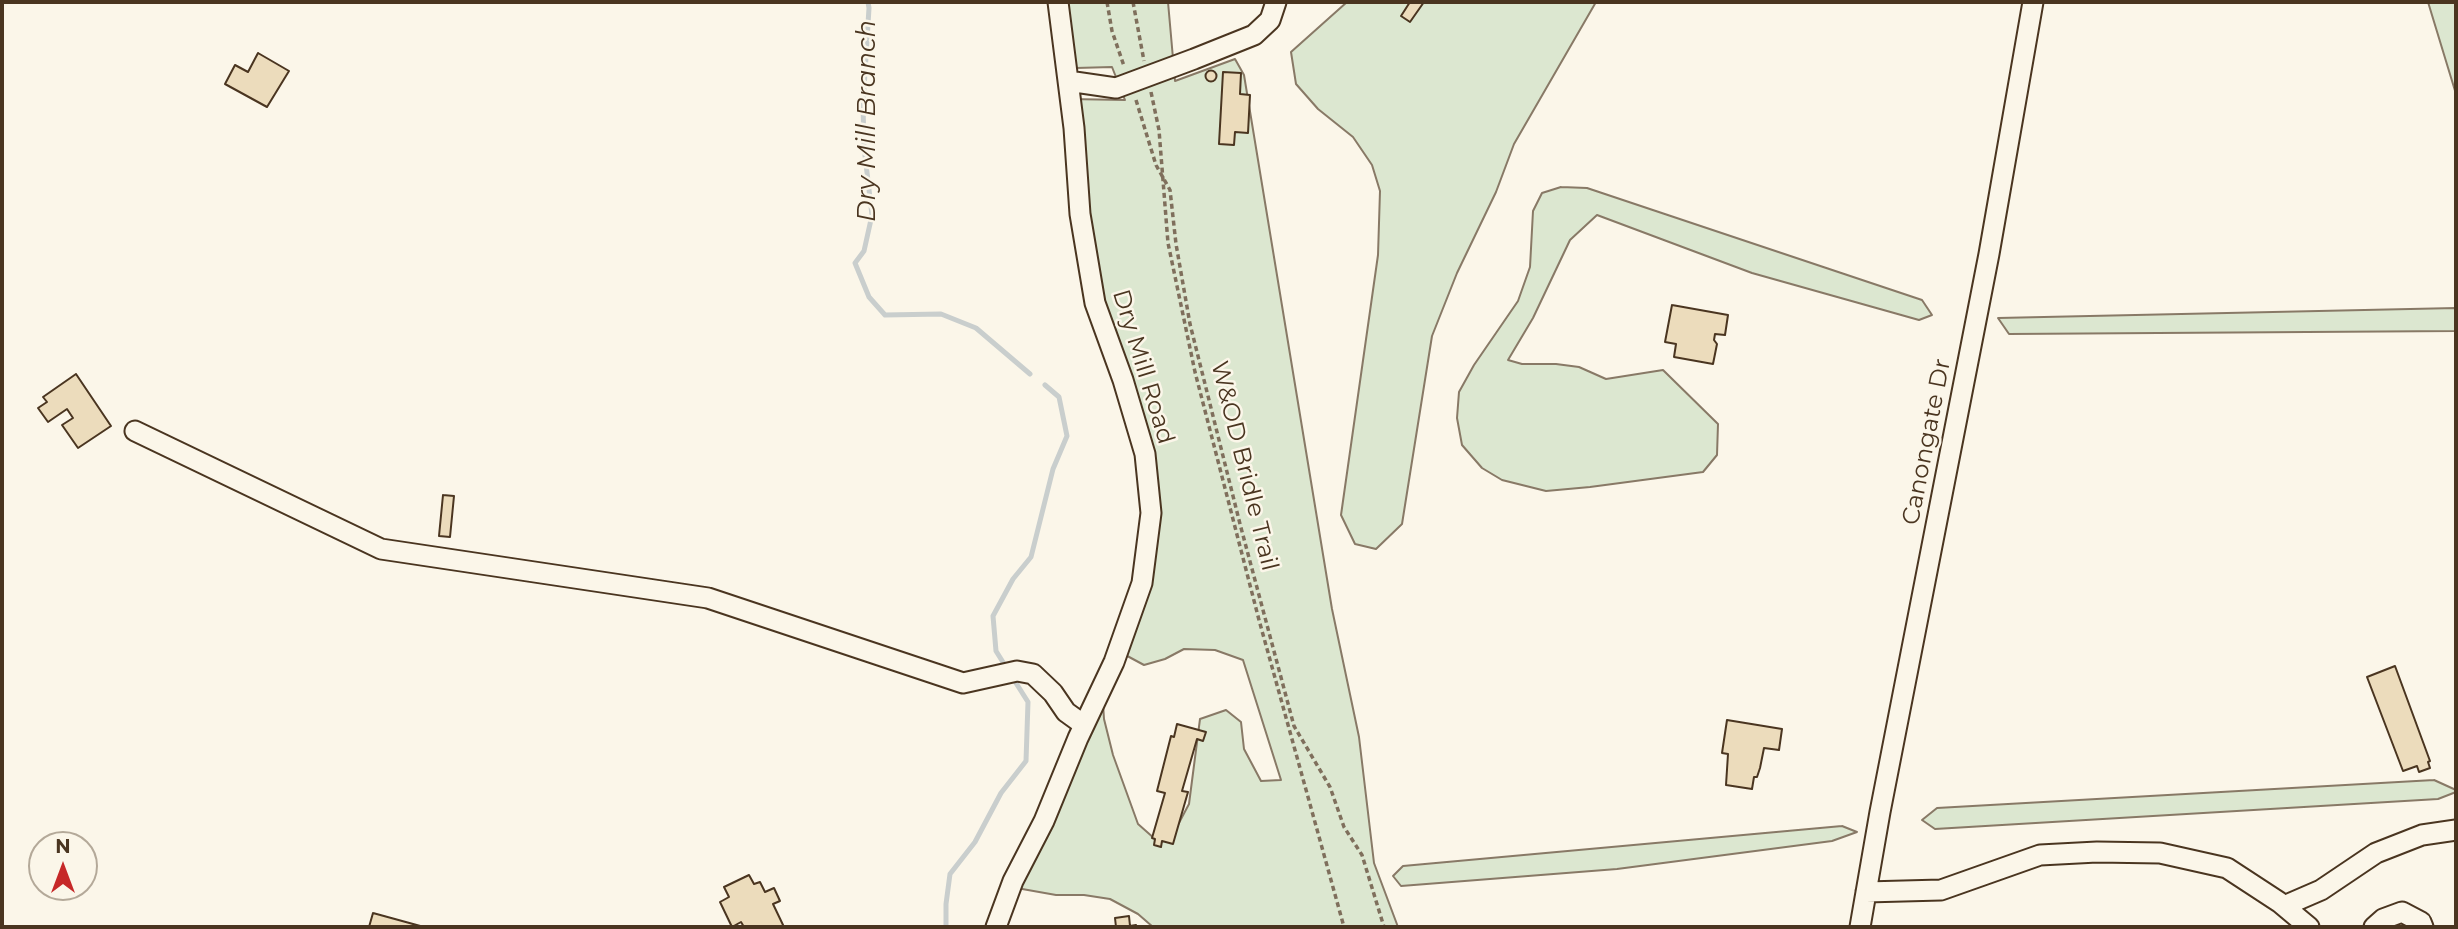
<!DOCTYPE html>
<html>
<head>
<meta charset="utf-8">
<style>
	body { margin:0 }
	#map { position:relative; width:2458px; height:929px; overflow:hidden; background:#fbf6e9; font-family:Montserrat,sans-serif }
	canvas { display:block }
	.frame { position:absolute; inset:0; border:4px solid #4a3520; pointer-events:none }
	.north { position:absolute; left:28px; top:831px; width:70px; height:70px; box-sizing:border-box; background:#fbf6e9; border:2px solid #b4a999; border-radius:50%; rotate:0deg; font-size:19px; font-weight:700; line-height:28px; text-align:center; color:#4a3520 }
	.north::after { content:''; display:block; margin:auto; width:24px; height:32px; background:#c62828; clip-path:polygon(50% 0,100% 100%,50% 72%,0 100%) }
</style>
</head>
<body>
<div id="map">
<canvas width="2458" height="929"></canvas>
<div class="frame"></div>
<div class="north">N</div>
</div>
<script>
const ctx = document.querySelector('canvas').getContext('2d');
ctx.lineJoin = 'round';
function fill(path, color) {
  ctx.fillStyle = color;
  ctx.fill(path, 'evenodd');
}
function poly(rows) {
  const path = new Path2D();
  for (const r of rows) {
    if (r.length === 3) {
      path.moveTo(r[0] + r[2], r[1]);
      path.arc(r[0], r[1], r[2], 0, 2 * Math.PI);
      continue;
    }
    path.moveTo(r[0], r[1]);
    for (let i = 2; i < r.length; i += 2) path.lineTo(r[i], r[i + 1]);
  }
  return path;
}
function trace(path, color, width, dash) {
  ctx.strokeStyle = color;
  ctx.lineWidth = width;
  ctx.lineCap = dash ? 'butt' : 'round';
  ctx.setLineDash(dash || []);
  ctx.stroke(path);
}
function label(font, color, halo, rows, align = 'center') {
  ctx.font = font + ' Montserrat,sans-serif';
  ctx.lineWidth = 5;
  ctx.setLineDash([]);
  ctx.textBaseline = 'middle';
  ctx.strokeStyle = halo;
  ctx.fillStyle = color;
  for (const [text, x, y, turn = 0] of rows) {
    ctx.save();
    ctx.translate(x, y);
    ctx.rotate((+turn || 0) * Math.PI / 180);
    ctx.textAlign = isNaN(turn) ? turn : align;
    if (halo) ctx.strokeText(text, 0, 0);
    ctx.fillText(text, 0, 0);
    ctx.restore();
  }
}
const green = poly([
	[1067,2,1168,2,1175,81,1235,59,1244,75,1332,609,1359,737,1374,863,1398,927,1153,927,1138,914,1110,899,1084,895,1056,895,1011,887,1102,688,1104,719,1113,755,1138,824,1155,839,1171,838,1189,804,1200,719,1226,710,1241,722,1244,749,1261,781,1281,780,1243,660,1215,650,1184,649,1165,659,1144,665,1118,651,1142,583,1145,454,1095,303,1070,99,1125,100,1112,67,1076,68,1067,2],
	[1347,2,1596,2,1514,144,1496,192,1457,273,1432,336,1402,524,1376,549,1355,544,1341,515,1378,255,1380,191,1372,165,1353,137,1318,109,1296,84,1291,52,1347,2],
	[2428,2,2456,2,2456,94,2428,2],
	[1561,187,1587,188,1922,300,1932,315,1919,320,1752,273,1597,215,1570,240,1533,318,1508,360,1522,364,1556,364,1579,367,1606,379,1663,370,1718,424,1717,455,1703,472,1590,487,1546,491,1502,480,1482,468,1462,445,1457,418,1459,392,1474,365,1518,301,1530,267,1533,211,1542,193,1561,187],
	[2456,308,2456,331,2009,334,1998,318,2456,308],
	[2434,780,2456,790,2456,792,2438,799,1935,829,1922,820,1937,808,2434,780],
	[1842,826,1857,832,1832,841,1617,869,1401,886,1393,876,1403,866,1842,826]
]);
fill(green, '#dce7d0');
trace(green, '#887966', 2);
trace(poly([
	[868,2,869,8,863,105,864,147,872,215,864,251,855,263,869,297,885,315,941,314,976,328,1030,374],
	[1006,667,996,651,993,616,1013,579,1031,557,1053,469,1067,436,1059,397,1045,385],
	[946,927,946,904,950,874,975,842,1001,793,1026,761,1028,702,1016,683]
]), '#c9cecd', 5);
const building = poly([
	[1410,2,1424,2,1410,22,1401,16,1410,2],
	[258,53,289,71,267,107,225,84,235,65,248,72,258,53],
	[1211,76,5.5],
	[1223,72,1241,73,1240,94,1250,95,1248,133,1235,132,1234,145,1219,144,1223,72],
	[1672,305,1728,315,1725,335,1715,334,1714,340,1717,344,1713,364,1674,357,1676,344,1665,342,1672,305],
	[76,374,111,426,78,448,62,425,73,418,67,409,48,422,38,408,47,402,43,397,76,374],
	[443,495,454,496,450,537,439,536,443,495],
	[2395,666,2430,761,2428,762,2430,768,2419,772,2417,766,2403,771,2367,677,2395,666],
	[1727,720,1782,729,1779,750,1764,748,1760,768,1757,777,1754,777,1752,789,1726,785,1728,754,1722,753,1727,720],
	[1177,724,1206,732,1203,741,1197,739,1182,791,1188,792,1173,844,1162,841,1161,847,1154,845,1155,839,1152,838,1165,793,1157,791,1171,736,1174,737,1177,724],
	[749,875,754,884,760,882,765,892,774,888,780,901,773,904,784,927,744,927,741,922,732,927,720,902,729,897,724,887,749,875],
	[373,913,424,927,369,927,373,913],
	[1129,916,1130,926,1136,925,1136,927,1110,927,1116,927,1115,918,1129,916]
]);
fill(building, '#ecdcbc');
trace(building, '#4a3520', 2);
const minor = poly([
	[1068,81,1116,88,1194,59,1254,35,1270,20,1276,2],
	[135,431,381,549,708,598,963,683,1017,671,1033,674,1053,693,1066,712,1084,725],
	[1866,892,1941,890,2040,855,2097,852,2160,853,2227,868,2279,902,2309,927],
	[2284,906,2321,890,2376,853,2422,835,2456,830],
	[996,927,1013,881,1044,821,1078,738,1114,662,1142,583,1151,513,1145,454,1123,380,1095,303,1080,214,1074,128,1058,2],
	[1860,927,1880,812,1989,254,2033,2],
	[2374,927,2383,919,2402,912,2421,922,2423,927]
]);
trace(minor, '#4a3520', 23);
trace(poly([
	[1107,2,1112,31,1124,66],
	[1133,2,1144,61],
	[1151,92,1159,130,1168,243,1195,372,1259,620,1344,927],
	[1136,100,1156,165,1170,190,1176,244,1190,324,1240,524,1294,726,1330,787,1344,827,1362,855,1384,927]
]), '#7f6f5c', 3.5, [5, 3.5]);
trace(minor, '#fbf6e9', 19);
label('24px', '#4a3520', '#fbf6e9', [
	["Dry Mill Road",1143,367,73],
	["Canongate Dr",1927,442,-79],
	["W&OD Bridle Trail",1244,466,76]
]);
label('italic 26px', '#4a3520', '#fbf6e9', [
	["Dry Mill Branch",867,121,-90]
]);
</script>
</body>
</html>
